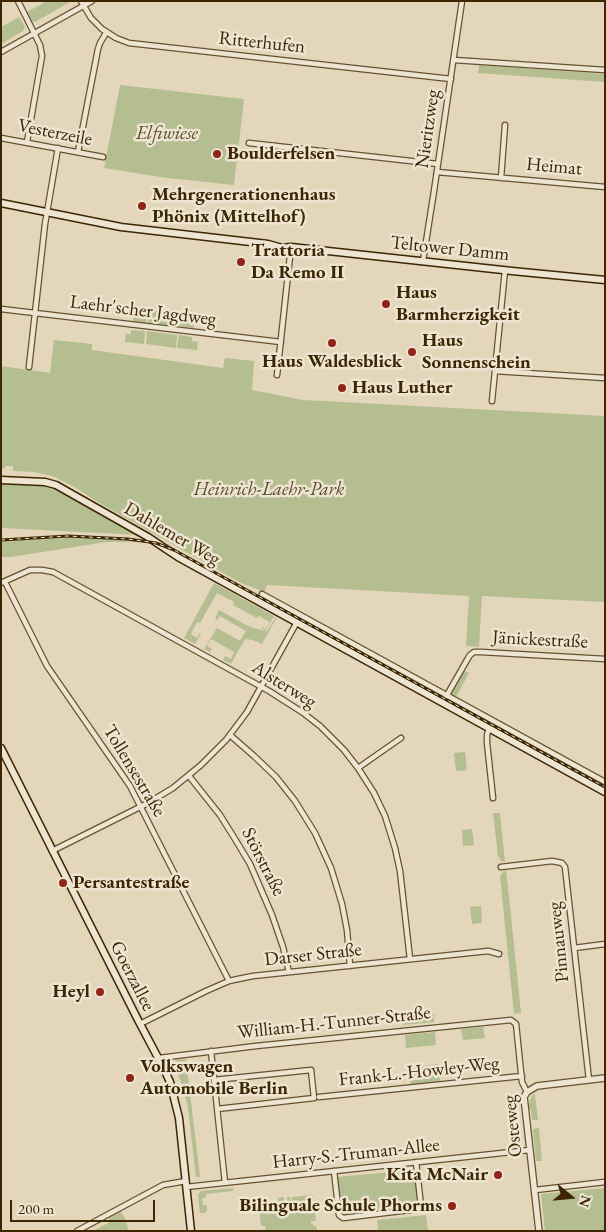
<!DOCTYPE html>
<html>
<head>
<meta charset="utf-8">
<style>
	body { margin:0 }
	#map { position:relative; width:606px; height:1232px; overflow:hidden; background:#e4d6ba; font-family:"EB Garamond",serif }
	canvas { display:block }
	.frame { position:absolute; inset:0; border:2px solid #3d2602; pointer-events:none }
	.north { position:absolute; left:546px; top:1172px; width:50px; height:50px; -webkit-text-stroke:4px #ede4d2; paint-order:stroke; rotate:107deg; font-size:14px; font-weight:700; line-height:20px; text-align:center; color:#3d2602 }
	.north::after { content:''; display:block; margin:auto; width:18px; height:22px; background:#3d2602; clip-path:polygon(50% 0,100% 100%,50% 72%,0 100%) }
	.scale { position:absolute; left:10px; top:1200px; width:145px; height:22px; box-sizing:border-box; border:2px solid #3d2602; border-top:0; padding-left:6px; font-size:15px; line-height:18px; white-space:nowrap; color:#3d2602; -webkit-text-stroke:4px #ede4d2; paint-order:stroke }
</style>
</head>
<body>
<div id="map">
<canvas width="606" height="1232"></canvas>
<div class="frame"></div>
<div class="north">N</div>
<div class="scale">200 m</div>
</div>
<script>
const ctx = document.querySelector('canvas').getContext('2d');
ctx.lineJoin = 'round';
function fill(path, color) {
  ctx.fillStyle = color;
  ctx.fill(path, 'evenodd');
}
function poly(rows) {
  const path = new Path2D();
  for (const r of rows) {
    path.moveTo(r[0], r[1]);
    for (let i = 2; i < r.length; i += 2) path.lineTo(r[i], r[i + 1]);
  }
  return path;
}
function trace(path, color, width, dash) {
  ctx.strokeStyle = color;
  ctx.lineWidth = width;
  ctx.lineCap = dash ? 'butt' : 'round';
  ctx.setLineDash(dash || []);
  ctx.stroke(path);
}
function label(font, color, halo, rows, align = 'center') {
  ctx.font = font + ' "EB Garamond",serif';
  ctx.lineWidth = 5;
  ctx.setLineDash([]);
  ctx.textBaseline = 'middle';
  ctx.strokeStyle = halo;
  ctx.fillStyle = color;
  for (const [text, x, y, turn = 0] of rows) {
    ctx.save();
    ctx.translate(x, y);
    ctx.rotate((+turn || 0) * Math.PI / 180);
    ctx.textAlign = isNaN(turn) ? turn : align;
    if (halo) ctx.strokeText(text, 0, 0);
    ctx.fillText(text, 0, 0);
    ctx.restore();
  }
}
fill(poly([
	[47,1,72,1,35,22,32,21,27,12],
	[19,17,25,27,23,31,1,44,1,27],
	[479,65,605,74,605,82,478,73],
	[120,85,244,99,234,185,167,178,104,168],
	[129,307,148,309,146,323,133,321,133,317,128,316],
	[149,310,180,313,178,326,148,323],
	[181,313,201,315,200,324,194,324,194,328,180,326],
	[131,330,145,331,144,344,125,342,126,334,131,334],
	[147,331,177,335,176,348,146,344],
	[179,335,192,337,192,341,198,342,197,350,177,348],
	[54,340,92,344,92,350,223,368,225,358,254,361,252,390,303,400,605,416,605,602,482,596,479,647,466,646,469,596,267,585,264,592,239,582,96,501,78,489,55,477,48,475,33,472,13,471,13,466,5,466,5,469,1,468,1,366,50,373],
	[1,484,51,486,55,487,139,535,1,528],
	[68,538,128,539,139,541,139,542,106,542,11,557,1,557,1,541],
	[214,583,274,616,267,629,265,630,261,628,261,627,266,629,270,622,259,616,257,618,233,605,234,602,217,593,200,623,197,622,191,634,197,638,200,633,201,634,195,644,184,638],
	[219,610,250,627,266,631,268,630,276,617,277,617,262,644,253,640,245,639,231,664,223,660,225,656,231,659,234,652,211,639,207,646,212,649,210,652,204,649,217,628,240,641,246,631,220,616,217,620,215,619],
	[463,670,469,673,456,697,450,694],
	[477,714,551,755,553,758,552,759,474,717],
	[465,752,467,770,456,771,454,753],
	[493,813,500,813,505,862,501,861,498,856],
	[472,829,474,845,463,846,462,830],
	[506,870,510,906,521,1013,514,1014,500,876,503,872],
	[481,906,482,923,472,924,470,907],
	[434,1014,434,1022,403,1025,403,1017],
	[483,1027,485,1038,463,1040,461,1029],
	[435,1032,436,1045,406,1048,405,1035],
	[186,1059,200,1177,196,1177,188,1108,183,1087,174,1064,176,1060],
	[438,1064,440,1081,411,1085,409,1068],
	[533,1094,535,1095,538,1120,532,1120,531,1110,529,1108,529,1105,530,1100],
	[539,1128,542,1161,536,1161,533,1129],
	[409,1170,413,1175,415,1175,418,1200,418,1203,415,1201,412,1206,413,1207,346,1215,342,1212,340,1210,337,1177,391,1172],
	[233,1188,233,1191,206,1194,206,1197,202,1198,203,1205,207,1205,207,1210,205,1213,200,1213,198,1195,201,1191],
	[605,1188,605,1231,545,1231,541,1194],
	[313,1195,316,1221,311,1221,311,1224,313,1224,313,1226,316,1226,317,1231,264,1231,266,1226,261,1226,259,1205,278,1203,278,1198,284,1197,284,1201,287,1201,287,1197,290,1197,291,1201,292,1200,292,1197],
	[121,1212,125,1218,129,1231,122,1231,121,1230,117,1231,93,1231,110,1222,109,1218],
	[426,1215,428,1231,378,1231,377,1220]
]), '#b4be90');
const minor = poly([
	[18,1,40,45,42,56,27,142],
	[81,1,91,18,102,29,116,38,129,43,451,79],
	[1,52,92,1],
	[454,60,605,70],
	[1,138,103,157],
	[249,143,438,164],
	[78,152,98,49,100,43,106,33],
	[437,172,605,187],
	[501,178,505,125],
	[423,261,434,191,462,1],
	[1,309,281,342],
	[29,367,45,224,58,148],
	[495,371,605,378],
	[277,375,291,247],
	[492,401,505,270],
	[5,582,47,666,130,786,229,981],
	[1,583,30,570,42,570,53,572,269,691,302,712,320,726,344,750,358,768,374,793,385,816,395,848,400,871,410,959],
	[262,594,605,782],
	[443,702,467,660,470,655,474,652,481,652,605,659],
	[489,728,487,735,487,743,493,798],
	[230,735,254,756,276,777,295,801,315,833,331,868,342,904,347,930,350,966],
	[358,768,401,738],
	[189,776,220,815,235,839,250,864,272,915,283,947,289,972],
	[52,851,148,803,173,788,201,765,226,740,247,712,297,622],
	[501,867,552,861,562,863,565,867,589,1080],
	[574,948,605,944],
	[140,1024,206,991,229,981,238,979,253,976,488,951,499,954],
	[211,1051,225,1183],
	[159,1058,256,1046,511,1020,516,1024,522,1082,527,1092],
	[214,1080,311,1070,314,1098,217,1109],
	[319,1097,522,1076],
	[334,1171,339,1215,343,1218,418,1209,421,1206,416,1162],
	[186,1187,530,1150],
	[535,1190,605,1182],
	[77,1231,163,1185,186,1181]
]);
const tertiary = poly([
	[539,1231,524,1097,527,1092,537,1086,605,1078]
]);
const secondary = poly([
	[1,203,121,227,268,244,282,248,291,247,512,271,605,280],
	[1,480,45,482,56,485,148,537,178,557,605,792],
	[1,748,138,1020,164,1069,170,1082,179,1118,191,1231]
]);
trace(minor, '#675230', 7);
trace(tertiary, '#675230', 8);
trace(secondary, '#3d2602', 9);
trace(minor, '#ede4d2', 4.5);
trace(tertiary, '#ede4d2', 5.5);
trace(secondary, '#ede4d2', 6);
const rail = poly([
	[1,540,68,536,128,539,156,543,174,550,605,787]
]);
trace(rail, '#3d2602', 3);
trace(rail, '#ede4d2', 1, [4]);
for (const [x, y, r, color] of [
	[217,154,5,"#8f2418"],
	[142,206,5,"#8f2418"],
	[241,262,5,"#8f2418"],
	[386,304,5,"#8f2418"],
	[332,343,5,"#8f2418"],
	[412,352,5,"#8f2418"],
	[342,388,5,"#8f2418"],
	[63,883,5,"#8f2418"],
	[100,992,5,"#8f2418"],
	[130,1078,5,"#8f2418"],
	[498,1175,5,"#8f2418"],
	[452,1206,5,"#8f2418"]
]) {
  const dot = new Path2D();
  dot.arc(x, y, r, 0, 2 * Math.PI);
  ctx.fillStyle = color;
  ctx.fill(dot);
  trace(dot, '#ede4d2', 2);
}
label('19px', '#3d2602', '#ede4d2', [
	["Ritterhufen",262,43,6],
	["Nieritzweg",428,129,-82],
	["Vesterzeile",55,133,11],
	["Heimat",554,167,5],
	["Teltower Damm",450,249,6],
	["Laehr'scher Jagdweg",143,311,7],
	["Dahlemer Weg",172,534,30],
	["Jänickestraße",540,640,3],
	["Alsterweg",284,685,32],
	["Tollensestraße",134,771,59],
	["Störstraße",263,862,63],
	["Pinnauweg",559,942,-96],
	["Darser Straße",313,955,-6],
	["Goerzallee",132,976,63],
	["William-H.-Tunner-Straße",334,1023,-6],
	["Frank-L.-Howley-Weg",419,1072,-6],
	["Osteweg",513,1126,-96],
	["Harry-S.-Truman-Allee",356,1154,-6]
]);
label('italic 19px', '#5b4c26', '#ede4d2', [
	["Elfiwiese",167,134],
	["Heinrich-Laehr-Park",269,490]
]);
label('bold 19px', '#3d2602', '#ede4d2', [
	["Boulderfelsen",227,154],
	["Mehrgenerationenhaus",152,195],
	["Phönix (Mittelhof)",152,217],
	["Trattoria",251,251],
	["Da Remo II",251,273],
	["Haus",396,293],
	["Barmherzigkeit",396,315],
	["Haus",422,341],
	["Sonnenschein",422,363],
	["Haus Waldesblick",332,362,"center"],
	["Haus Luther",352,388],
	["Persantestraße",73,883],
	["Heyl",90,992,"right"],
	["Volkswagen",140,1067],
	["Automobile Berlin",140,1089],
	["Kita McNair",488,1175,"right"],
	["Bilinguale Schule Phorms",442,1206,"right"]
], 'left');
</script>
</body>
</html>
